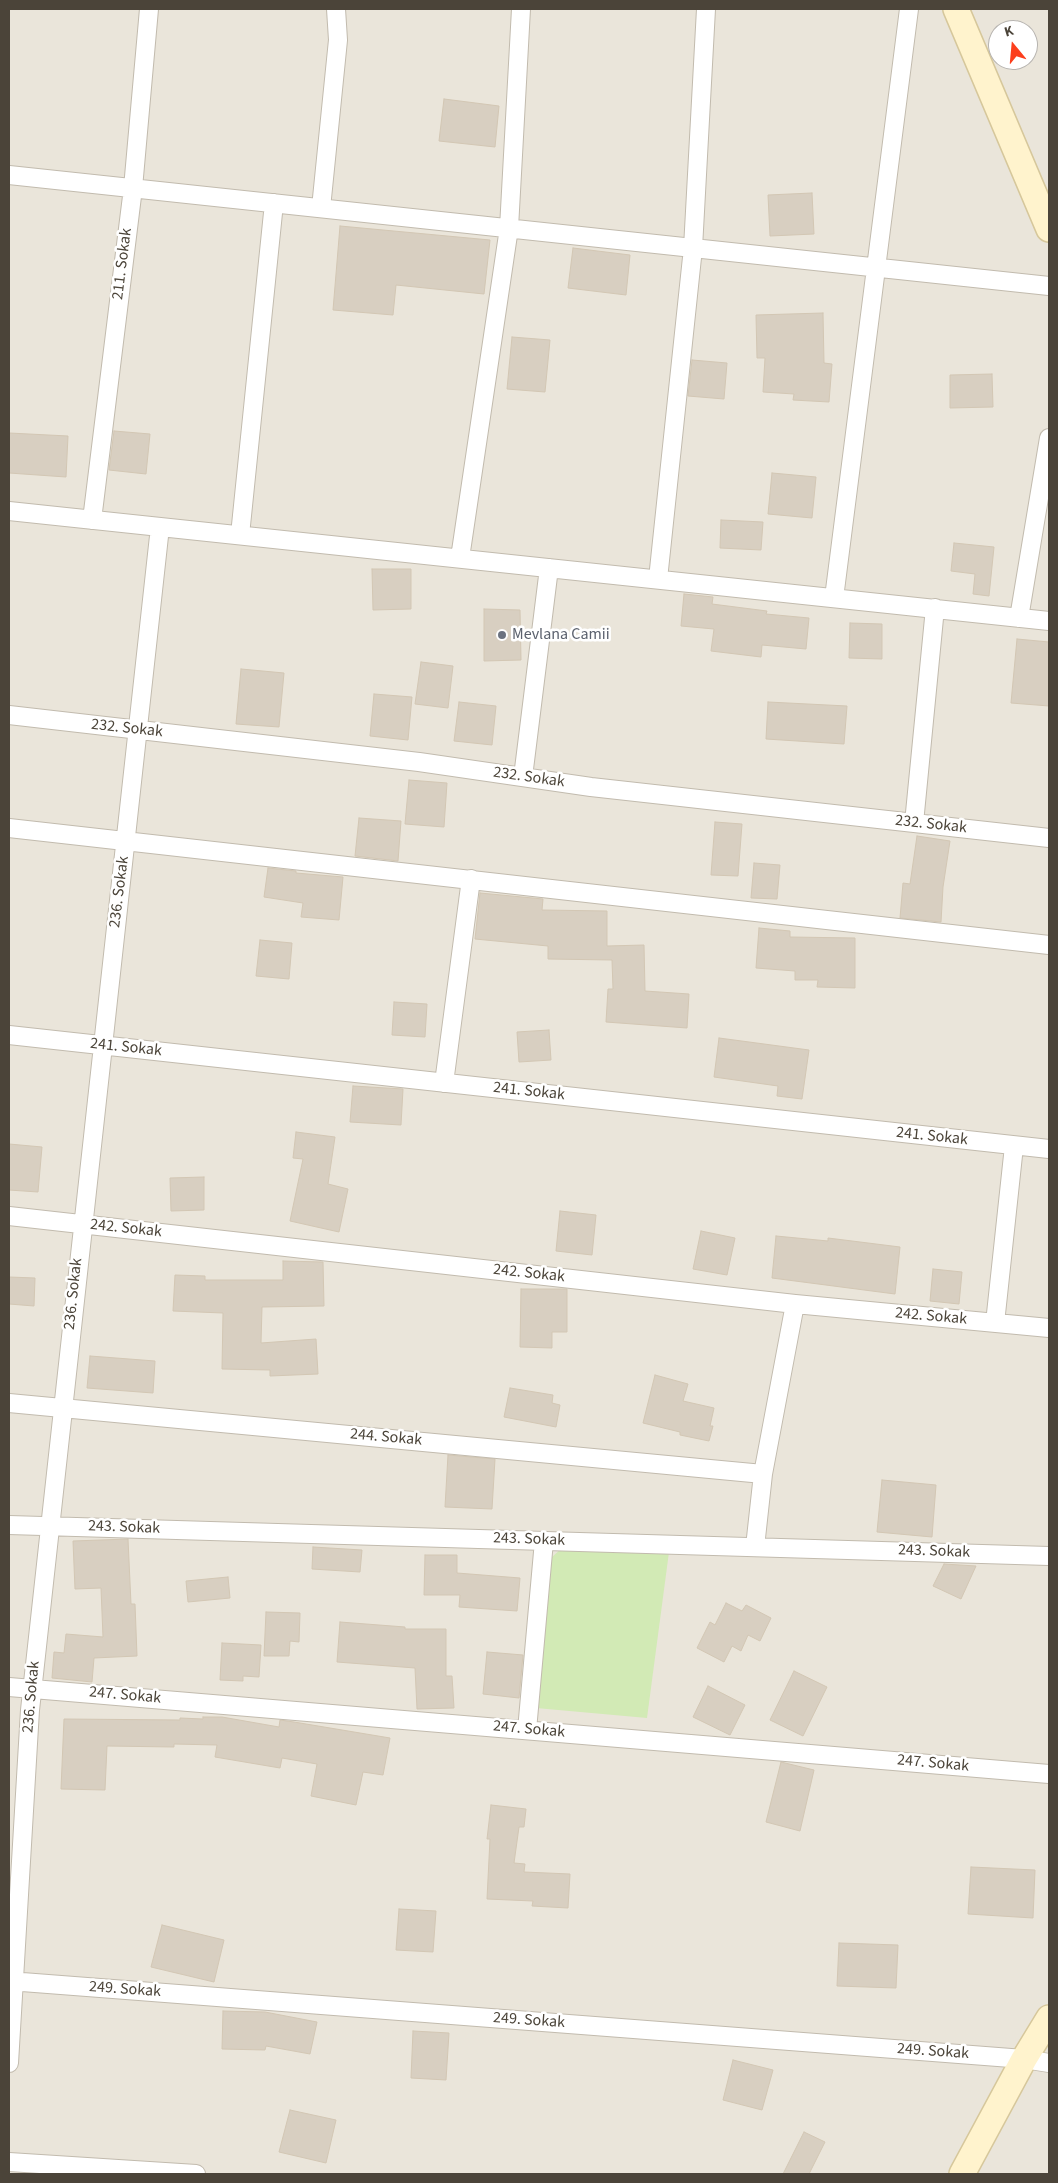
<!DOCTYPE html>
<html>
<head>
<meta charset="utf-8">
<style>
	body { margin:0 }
	#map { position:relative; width:1058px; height:2183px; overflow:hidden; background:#f6f3ec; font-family:"Source Sans 3",sans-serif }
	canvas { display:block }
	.frame { position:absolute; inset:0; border:10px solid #4b4439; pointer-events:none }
	.north { position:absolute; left:988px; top:20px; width:50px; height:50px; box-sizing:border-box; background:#fff; border:1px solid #b7b4b0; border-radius:50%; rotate:343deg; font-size:14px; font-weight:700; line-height:20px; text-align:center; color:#4b4439 }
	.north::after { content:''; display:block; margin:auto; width:18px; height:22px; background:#fc3f1d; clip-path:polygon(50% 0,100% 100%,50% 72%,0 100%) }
</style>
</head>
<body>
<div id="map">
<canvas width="1058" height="2183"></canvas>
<div class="frame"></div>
<div class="north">K</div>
</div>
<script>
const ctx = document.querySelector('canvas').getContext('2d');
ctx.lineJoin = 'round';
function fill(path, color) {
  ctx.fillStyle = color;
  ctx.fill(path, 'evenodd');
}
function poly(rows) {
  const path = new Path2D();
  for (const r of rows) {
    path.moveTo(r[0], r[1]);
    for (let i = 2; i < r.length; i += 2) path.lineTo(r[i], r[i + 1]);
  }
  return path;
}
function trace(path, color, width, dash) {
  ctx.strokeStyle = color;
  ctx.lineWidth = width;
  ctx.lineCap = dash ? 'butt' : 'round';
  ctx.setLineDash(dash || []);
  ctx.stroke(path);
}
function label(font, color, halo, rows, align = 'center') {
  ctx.font = font + ' "Source Sans 3",sans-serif';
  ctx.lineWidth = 5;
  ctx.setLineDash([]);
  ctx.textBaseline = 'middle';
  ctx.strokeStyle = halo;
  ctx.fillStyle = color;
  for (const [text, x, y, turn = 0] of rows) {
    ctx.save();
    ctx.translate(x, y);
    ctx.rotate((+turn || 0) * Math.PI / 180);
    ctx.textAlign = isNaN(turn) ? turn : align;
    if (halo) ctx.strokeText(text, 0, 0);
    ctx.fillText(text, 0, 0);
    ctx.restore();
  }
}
fill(poly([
	[9,9,1049,9,1049,2174,9,2174],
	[998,30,1028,30,1028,60,998,60]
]), '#eae5da');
fill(poly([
	[562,1548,669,1552,647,1718,536,1708,551,1558]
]), '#d2eab5');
const building = poly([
	[444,99,499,106,495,147,439,141,444,99],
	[812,193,814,234,770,236,768,195,812,193],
	[340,226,490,240,484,294,396,285,393,315,333,310,340,226],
	[573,248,630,255,626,295,568,288,573,248],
	[823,313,824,363,832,364,829,402,793,400,794,394,763,392,765,358,757,358,756,315,823,313],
	[512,337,550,340,545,392,507,389,512,337],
	[692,360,727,363,724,399,688,396,692,360],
	[992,374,993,407,950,408,950,375,992,374],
	[114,431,150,434,146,474,109,470,114,431],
	[9,433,68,436,66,477,9,473,9,433],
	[772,473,816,477,812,518,768,514,772,473],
	[721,520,763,522,761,550,720,548,721,520],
	[954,543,994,547,989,596,973,594,975,574,951,571,954,543],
	[372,569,411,569,411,609,373,610,372,569],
	[684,594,713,597,712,604,767,611,766,614,809,618,806,649,762,645,761,657,711,651,714,629,681,626,684,594],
	[484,609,520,610,521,660,484,661,484,609],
	[850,623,882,624,882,659,849,658,850,623],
	[1017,639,1049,642,1049,706,1011,703,1017,639],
	[421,662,453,666,448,708,415,704,421,662],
	[241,669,284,673,279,727,236,724,241,669],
	[374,694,412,697,408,740,370,736,374,694],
	[459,702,496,706,492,745,454,741,459,702],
	[768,702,847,706,844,744,766,739,768,702],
	[409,780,447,783,444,827,405,824,409,780],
	[359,818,401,821,398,861,355,856,359,818],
	[715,822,742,824,738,876,711,875,715,822],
	[917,836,950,841,943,887,941,922,900,918,903,883,910,884,917,836],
	[754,863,780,865,777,899,751,898,754,863],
	[268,868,296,871,296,873,343,877,339,920,301,917,303,903,264,897,268,868],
	[480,893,543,899,542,910,607,911,607,946,644,945,645,991,689,994,687,1028,606,1022,608,989,613,989,612,960,548,959,548,946,475,939,480,893],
	[759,928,790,931,790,937,855,938,855,988,817,987,818,980,795,980,795,971,756,968,759,928],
	[260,940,292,943,289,979,256,976,260,940],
	[394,1002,427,1004,425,1037,392,1035,394,1002],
	[549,1030,551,1060,519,1062,517,1032,549,1030],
	[719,1038,809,1050,802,1099,777,1096,778,1086,714,1077,719,1038],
	[353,1086,403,1089,401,1125,350,1122,353,1086],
	[296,1132,335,1137,328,1184,348,1189,339,1232,290,1221,303,1159,293,1158,296,1132],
	[9,1144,42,1147,38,1192,9,1190,9,1144],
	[204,1177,204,1210,171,1211,170,1178,204,1177],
	[560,1211,596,1215,592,1255,556,1251,560,1211],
	[701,1231,735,1238,727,1275,693,1269,701,1231],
	[776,1236,828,1241,828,1238,900,1247,895,1294,772,1278,776,1236],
	[283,1261,323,1262,324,1306,262,1307,261,1343,316,1339,318,1374,270,1376,270,1370,222,1369,223,1313,173,1311,175,1275,205,1276,205,1280,283,1280,283,1261],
	[933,1269,962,1272,959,1304,930,1301,933,1269],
	[9,1277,35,1278,34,1306,9,1304,9,1277],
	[521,1289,567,1289,567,1332,552,1332,552,1348,520,1347,521,1289],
	[90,1356,155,1361,153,1393,87,1388,90,1356],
	[655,1375,688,1384,683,1401,714,1408,710,1426,713,1426,709,1441,680,1435,680,1432,643,1423,655,1375],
	[510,1388,553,1395,552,1403,560,1405,556,1427,504,1417,510,1388],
	[448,1455,495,1459,492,1509,445,1507,448,1455],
	[882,1480,936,1485,932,1537,877,1532,882,1480],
	[128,1539,131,1604,135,1604,137,1656,94,1658,92,1682,52,1678,54,1652,64,1653,66,1634,103,1637,101,1588,75,1589,73,1541,128,1539],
	[313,1547,362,1550,360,1572,312,1569,313,1547],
	[425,1555,457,1555,457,1573,520,1578,517,1611,459,1607,460,1595,424,1595,425,1555],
	[944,1564,976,1566,961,1599,933,1586,944,1564],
	[228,1577,230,1598,188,1602,186,1581,228,1577],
	[726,1603,742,1611,746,1605,771,1618,760,1641,748,1635,741,1651,732,1646,724,1662,697,1648,710,1622,715,1625,726,1603],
	[266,1612,300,1613,299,1642,290,1641,289,1656,264,1656,266,1612],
	[340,1622,405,1627,405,1629,446,1629,446,1676,452,1676,454,1708,417,1709,415,1668,337,1662,340,1622],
	[222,1643,261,1645,259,1677,243,1676,243,1681,220,1680,222,1643],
	[487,1652,523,1655,519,1698,483,1694,487,1652],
	[794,1671,827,1687,803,1736,770,1720,794,1671],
	[708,1686,745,1705,730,1735,693,1717,708,1686],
	[203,1717,222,1717,279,1727,280,1720,294,1722,390,1738,383,1775,363,1772,356,1805,311,1796,317,1764,282,1758,280,1768,215,1757,217,1745,174,1744,174,1747,107,1746,105,1790,61,1789,64,1719,180,1720,180,1718,203,1719,203,1717],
	[781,1762,814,1770,800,1831,766,1822,781,1762],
	[491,1805,526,1809,524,1827,519,1827,514,1863,525,1864,524,1872,570,1874,568,1908,532,1906,533,1901,487,1899,490,1839,487,1839,491,1805],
	[971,1867,1035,1870,1033,1918,968,1914,971,1867],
	[399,1909,436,1911,433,1952,396,1950,399,1909],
	[162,1925,224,1940,214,1982,151,1967,162,1925],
	[839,1943,898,1945,896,1988,837,1986,839,1943],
	[223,2011,265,2012,317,2022,310,2054,266,2046,265,2050,222,2049,223,2011],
	[413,2031,449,2033,446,2080,411,2078,413,2031],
	[733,2060,773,2070,762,2110,723,2100,733,2060],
	[290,2110,336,2120,326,2163,279,2152,290,2110],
	[804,2132,825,2142,809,2174,783,2174,804,2132]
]);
fill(building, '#d8cfc1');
trace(building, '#d3c7b4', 1);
const street = poly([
	[9,175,1049,286],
	[321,208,338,40,336,9],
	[9,511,1049,621],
	[92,520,133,188,149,9],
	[240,535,274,203],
	[460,558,509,228,521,9],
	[658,579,693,248,706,9],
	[834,598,909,9],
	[1019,618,1049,438],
	[9,715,419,762,591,787,1049,838],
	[523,777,549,568],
	[914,823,935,608],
	[9,828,1049,945],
	[9,1035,1049,1149],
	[444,1083,471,879],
	[9,1216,795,1304,1049,1328],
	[995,1323,1014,1146],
	[9,1403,763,1474],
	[9,1525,1049,1556],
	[755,1547,763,1474,795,1304],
	[9,1687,1049,1774],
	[527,1730,544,1541],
	[9,1981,1024,2059,1049,2063],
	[9,2063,30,1710,160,527],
	[9,2162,196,2174]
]);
const secondary = poly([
	[956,9,1049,229],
	[962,2174,1024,2059,1049,2018]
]);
trace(street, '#c2bbae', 20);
trace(secondary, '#d6c79b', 28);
trace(street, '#fff', 18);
trace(secondary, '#fff3cd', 25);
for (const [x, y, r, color] of [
	[502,635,5,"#6b7280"]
]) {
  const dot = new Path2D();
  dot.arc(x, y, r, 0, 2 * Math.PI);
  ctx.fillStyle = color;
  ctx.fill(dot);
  trace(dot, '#fff', 2);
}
label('16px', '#4b4439', '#fff', [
	["211. Sokak",123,264,-83],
	["232. Sokak",127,729,6],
	["232. Sokak",529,778,8],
	["232. Sokak",931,825,6],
	["236. Sokak",120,892,-83],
	["241. Sokak",126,1048,6],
	["241. Sokak",529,1092,6],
	["241. Sokak",932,1137,6],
	["242. Sokak",126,1229,6],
	["242. Sokak",529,1274,6],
	["236. Sokak",74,1294,-84],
	["242. Sokak",931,1317,5],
	["244. Sokak",386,1438,5],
	["243. Sokak",124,1528,2],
	["243. Sokak",529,1540,2],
	["243. Sokak",934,1552,2],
	["247. Sokak",125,1696,5],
	["236. Sokak",32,1697,-85],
	["247. Sokak",529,1730,5],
	["247. Sokak",933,1764,5],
	["249. Sokak",125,1990,4],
	["249. Sokak",529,2021,4],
	["249. Sokak",933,2052,4]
]);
label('16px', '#5b616d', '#fff', [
	["Mevlana Camii",512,635]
], 'left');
</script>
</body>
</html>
